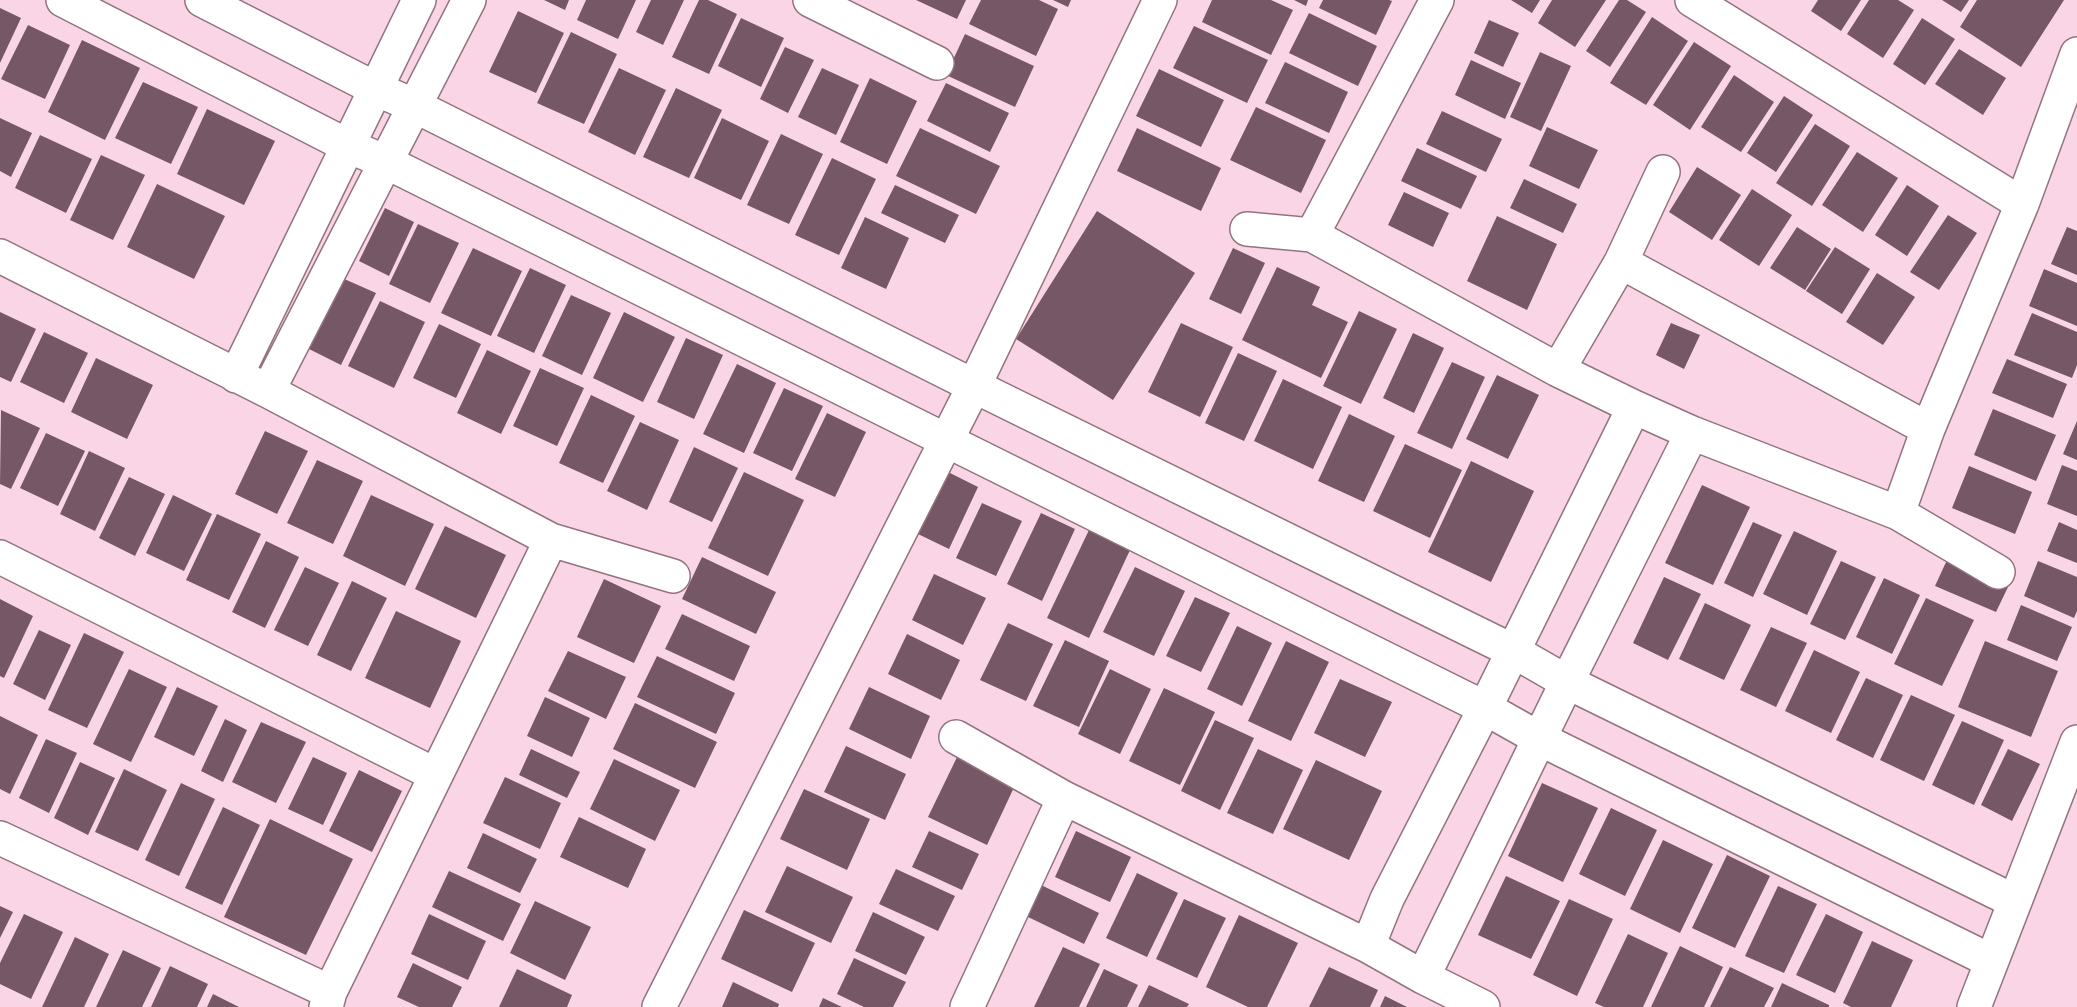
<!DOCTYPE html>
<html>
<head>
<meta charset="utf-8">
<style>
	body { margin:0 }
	canvas { display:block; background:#fad5e5 }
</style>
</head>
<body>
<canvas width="2077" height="1007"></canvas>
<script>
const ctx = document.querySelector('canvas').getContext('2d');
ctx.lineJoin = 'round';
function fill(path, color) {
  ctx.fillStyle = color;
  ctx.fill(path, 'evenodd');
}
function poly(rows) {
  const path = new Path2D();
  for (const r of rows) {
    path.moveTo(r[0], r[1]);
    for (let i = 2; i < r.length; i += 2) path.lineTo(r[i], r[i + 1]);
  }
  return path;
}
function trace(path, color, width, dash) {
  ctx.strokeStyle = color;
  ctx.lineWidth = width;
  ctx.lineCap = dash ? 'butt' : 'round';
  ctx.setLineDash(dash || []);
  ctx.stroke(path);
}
fill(poly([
	[544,0,569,0,565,10],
	[586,0,636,0,618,39,577,20],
	[651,0,684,0,663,45,636,32],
	[699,0,708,0,737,14,709,74,672,57],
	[916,0,966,0,957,19],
	[981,0,1039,0,1058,9,1036,56,969,24],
	[1053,0,1071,0,1068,7],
	[1212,0,1271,0,1293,10,1271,55,1202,22],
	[1294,0,1308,0,1306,6],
	[1323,0,1389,0,1392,1,1376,35,1319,8],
	[1511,0,1540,0,1532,13],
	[1552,0,1606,0,1575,47,1538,23],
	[1619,0,1627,0,1646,12,1610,67,1586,51],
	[1818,0,1861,0,1841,31,1811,11],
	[1869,0,1898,0,1914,10,1883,58,1847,34],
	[1942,0,1969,0,1961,12],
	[1977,0,2064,0,2021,67,1960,27],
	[0,8,21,18,0,63],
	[518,11,564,33,536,93,489,72],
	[1309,13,1377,46,1358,86,1289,53],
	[1652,17,1688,41,1646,105,1610,83],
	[741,18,784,38,761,87,718,66],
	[1922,18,1955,39,1925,85,1893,64],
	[1489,20,1519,33,1503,67,1474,53],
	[28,25,70,45,45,99,1,79],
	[1194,26,1268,60,1247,103,1173,68],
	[571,32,617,54,584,124,537,103],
	[965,34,1034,66,1015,107,946,75],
	[82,40,140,68,105,140,48,112],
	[1694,42,1731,66,1690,130,1653,105],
	[785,47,814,60,788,113,760,99],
	[1959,49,2006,78,1983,115,1935,84],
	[1540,52,1571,66,1541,131,1510,117],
	[1471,60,1521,83,1505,119,1455,95],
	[1285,62,1348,92,1329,133,1265,103],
	[619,68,666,90,635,155,588,132],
	[822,68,859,85,836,135,798,117],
	[1159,69,1224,100,1201,147,1136,116],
	[1734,75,1774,102,1741,152,1701,127],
	[870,78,917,101,887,164,840,142],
	[143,82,198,107,171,164,115,138],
	[946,83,1009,113,990,152,927,121],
	[676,88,722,110,689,178,643,157],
	[1784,96,1813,115,1776,172,1747,153],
	[1256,107,1326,140,1301,193,1230,160],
	[207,109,275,141,244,205,177,174],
	[1442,111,1502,139,1486,172,1426,144],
	[0,118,32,133,11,177,0,171],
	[722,118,769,141,741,200,694,178],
	[1815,124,1850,146,1812,206,1776,183],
	[1547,127,1598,150,1579,189,1529,166],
	[920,128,1000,166,976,214,896,176],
	[1137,128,1221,168,1201,211,1117,171],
	[781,134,823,154,789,224,747,205],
	[40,135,92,159,66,213,15,188],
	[1417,148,1477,176,1461,209,1401,181],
	[1857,152,1898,178,1863,232,1822,205],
	[101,155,145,175,113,240,70,220],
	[832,158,876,179,839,255,795,235],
	[1697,167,1741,195,1712,240,1669,212],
	[1524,179,1577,204,1563,233,1510,208],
	[157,184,225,216,194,279,127,247],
	[895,185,959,215,945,243,881,213],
	[1907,185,1939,206,1907,256,1875,235],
	[1752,189,1792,215,1759,266,1719,240],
	[1404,192,1449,213,1433,247,1388,225],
	[385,208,414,222,389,276,359,261],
	[1097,211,1195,273,1113,400,1016,339],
	[1948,215,1977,233,1939,290,1910,272],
	[1497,216,1557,244,1527,310,1467,281],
	[865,217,909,238,886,289,841,268],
	[418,224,459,243,430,303,389,284],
	[1797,227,1831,249,1805,290,1770,268],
	[2067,227,2077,231,2077,275,2051,264],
	[1835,247,1870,269,1842,314,1806,291],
	[473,248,522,271,491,336,441,313],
	[1233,248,1265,263,1241,314,1209,299],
	[1277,267,1320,287,1312,305,1348,322,1321,378,1242,340],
	[530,268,566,285,534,353,497,336],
	[2044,269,2077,283,2077,326,2029,306],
	[1877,273,1915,297,1883,345,1846,322],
	[342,278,376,293,341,365,309,349],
	[571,295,611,313,582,375,542,356],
	[380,301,425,322,394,388,348,366],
	[1359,311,1397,329,1361,404,1323,386],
	[0,312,36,329,11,382,0,377],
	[624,312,675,337,643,402,593,378],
	[2032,313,2077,332,2077,365,2072,378,2014,355],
	[1181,323,1233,347,1200,417,1148,392],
	[1671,323,1700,335,1684,369,1656,355],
	[439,324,481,344,456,398,413,378],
	[44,332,88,353,64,403,20,382],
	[1413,333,1444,348,1414,413,1383,398],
	[686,338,723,355,694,419,657,402],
	[487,350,531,371,501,434,457,413],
	[1238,353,1277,371,1244,441,1205,423],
	[96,358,153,385,127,439,71,412],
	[2007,359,2067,384,2053,418,1992,393],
	[1452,362,1485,377,1452,449,1417,433],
	[737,364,776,383,744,453,703,434],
	[540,368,584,388,557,446,513,426],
	[1497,375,1539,395,1508,459,1466,439],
	[1283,379,1342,407,1313,469,1254,441],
	[784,388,823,406,792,471,753,453],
	[591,395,635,416,603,483,559,463],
	[1993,409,2056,435,2036,481,1974,455],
	[1,410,40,428,11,489,0,484],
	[827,413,866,432,835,497,795,479],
	[1349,414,1395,436,1364,502,1318,481],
	[2077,421,2077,460,2063,454],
	[640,422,679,440,647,510,607,491],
	[265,431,308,451,277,514,235,494],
	[46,433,85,451,58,506,20,488],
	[1405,444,1462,470,1430,538,1373,511],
	[694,447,738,468,712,522,669,502],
	[89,451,125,468,95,531,60,514],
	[317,460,363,481,333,544,287,523],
	[1471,461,1534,491,1491,582,1428,552],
	[2062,465,2077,471,2077,516,2047,504],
	[1969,466,2032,492,2015,534,1952,508],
	[744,472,804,500,768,576,708,548],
	[948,472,978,487,949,549,918,534],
	[129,477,165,494,135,556,99,538],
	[1702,485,1750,507,1713,585,1665,563],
	[173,495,212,514,184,571,146,553],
	[371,495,434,524,405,586,343,556],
	[982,503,1022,521,996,576,956,558],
	[1041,513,1075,529,1042,601,1007,584],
	[217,514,261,534,229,600,186,580],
	[1753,522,1782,535,1753,597,1724,583],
	[2059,522,2077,530,2077,563,2047,551],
	[445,526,506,555,476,618,415,589],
	[1089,530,1130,550,1089,638,1047,618],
	[1794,531,1837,551,1807,615,1763,594],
	[266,541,299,557,265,628,232,612],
	[702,557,776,592,756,634,682,599],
	[1947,560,2008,587,1996,612,1935,586],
	[1841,561,1876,577,1845,640,1810,624],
	[2038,561,2077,577,2077,611,2074,618,2024,596],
	[305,567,339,583,308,646,274,630],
	[1135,567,1185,591,1154,656,1103,632],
	[934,574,986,598,963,645,912,620],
	[1664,577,1701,594,1668,660,1633,643],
	[1884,578,1920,595,1892,654,1856,637],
	[604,579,661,606,634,663,577,637],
	[352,581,387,598,351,671,317,655],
	[1195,597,1230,613,1201,672,1166,656],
	[1926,598,1974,620,1942,686,1894,664],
	[0,599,33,616,4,678,0,676],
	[1705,603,1751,625,1724,680,1679,659],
	[2021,605,2072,627,2057,661,2007,640],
	[396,611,461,641,430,708,365,678],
	[682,614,750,646,734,681,665,649],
	[1008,623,1053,644,1026,701,980,680],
	[1237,626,1272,643,1242,706,1207,689],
	[1771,627,1807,643,1776,707,1740,690],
	[39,630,71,645,45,700,13,684],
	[84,633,124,652,87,728,48,710],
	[907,634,960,660,941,700,888,674],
	[1065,640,1109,661,1079,727,1033,706],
	[1286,641,1329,662,1291,741,1248,721],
	[1985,641,2058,671,2031,737,1958,707],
	[1814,650,1860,672,1831,733,1785,711],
	[568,651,626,677,606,719,548,691],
	[657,656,735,693,716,734,637,697],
	[129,669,167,687,131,762,93,744],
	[1110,669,1151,689,1120,754,1078,734],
	[1866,678,1903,695,1873,758,1836,740],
	[1340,679,1392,702,1365,757,1314,733],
	[177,687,218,706,194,756,154,737],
	[869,687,930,716,911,759,849,729],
	[1164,688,1215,712,1180,785,1129,761],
	[1911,695,1955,715,1924,781,1880,760],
	[545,697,590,718,572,757,527,736],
	[635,703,717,742,695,788,613,749],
	[0,716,38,735,10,794,0,789],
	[225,719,247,730,223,782,201,771],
	[1215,720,1254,738,1220,810,1181,791],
	[1962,721,2004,740,1974,805,1932,785],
	[261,722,306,742,276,803,232,782],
	[46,739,77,753,49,813,19,798],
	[846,746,906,774,885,820,824,792],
	[531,749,580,772,567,798,519,775],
	[1258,749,1303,770,1273,834,1227,813],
	[2008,749,2040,764,2012,821,1981,805],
	[959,753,1017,781,987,845,928,817],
	[313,757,347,773,323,825,288,809],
	[614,759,680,790,655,841,590,809],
	[1316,760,1382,791,1349,860,1283,829],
	[80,762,115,778,88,835,54,818],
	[124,769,167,790,138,851,95,832],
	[359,770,402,791,372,852,329,831],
	[505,777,561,803,540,849,483,823],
	[181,783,215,799,179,876,145,860],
	[1542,783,1598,808,1563,882,1508,856],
	[804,789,870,819,847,870,780,839],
	[223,807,260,825,222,905,185,888],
	[1611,808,1657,830,1625,896,1579,874],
	[579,817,646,849,628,888,560,857],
	[270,819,353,859,306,955,224,917],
	[929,831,979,854,962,890,912,867],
	[1076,831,1131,857,1110,902,1055,877],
	[483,833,537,859,520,893,467,868],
	[1663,840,1713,864,1680,933,1630,909],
	[1727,855,1770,876,1735,948,1692,928],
	[787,866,853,897,831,943,765,912],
	[896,869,955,896,938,931,879,904],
	[449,871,521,904,503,941,432,907],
	[1137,873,1178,893,1147,957,1106,938],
	[1506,876,1560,901,1531,959,1478,935],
	[1041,885,1099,913,1084,944,1026,916],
	[1778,886,1817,904,1784,973,1745,956],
	[1184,899,1226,918,1197,978,1156,959],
	[1569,899,1613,919,1577,996,1533,975],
	[535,901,591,927,565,980,510,953],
	[0,906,13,912,0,938],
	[744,910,815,943,792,992,721,959],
	[873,912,925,937,906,975,855,951],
	[24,914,63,932,31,999,0,984,0,963],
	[429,914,486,941,468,980,411,954],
	[1826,914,1863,932,1835,993,1796,975],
	[1239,915,1298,943,1267,1007,1248,1007,1206,987],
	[1628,934,1668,953,1643,1007,1604,1007,1595,1003],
	[75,937,109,954,84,1007,42,1007],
	[1872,941,1913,960,1891,1007,1851,1007,1843,1003],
	[1680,946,1723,967,1704,1007,1651,1007],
	[1063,947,1100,964,1079,1007,1034,1007],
	[123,950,161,968,142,1007,96,1007],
	[854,958,906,982,893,1007,864,1007,837,994],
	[413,963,462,987,452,1007,419,1007,397,997],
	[170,966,208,984,197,1007,151,1007],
	[1329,967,1378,990,1370,1007,1309,1007],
	[1730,967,1774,988,1764,1007,1710,1007],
	[517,969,572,995,567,1007,499,1007],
	[1104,969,1138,985,1127,1007,1086,1007],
	[733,982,779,1004,778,1007,722,1007],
	[1782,983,1829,1005,1829,1007,1771,1007],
	[1149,985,1189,1004,1187,1007,1138,1007],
	[213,994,239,1007,207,1007],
	[1385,996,1407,1007,1380,1007],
	[823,998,842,1007,819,1007]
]), '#765765');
const minor = poly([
	[63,0,348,146,386,162,1485,708,1540,739,1991,961],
	[202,0,376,89,415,106,974,386,1513,651,1567,682,2014,901],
	[810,0,937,63],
	[1692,0,2022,204],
	[1247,229,1312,235,1558,370,1634,407,1692,433,1898,513,1998,572],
	[1312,235,1437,0],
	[0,256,268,391,551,540,673,576],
	[1621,262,1928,429],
	[1558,370,1621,262,1663,172],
	[236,376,419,0],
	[268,391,469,0],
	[1898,513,1928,429,2022,204,2077,54],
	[0,557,436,775],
	[956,737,1064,798,1368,946,1423,977,1483,1007],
	[0,838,330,992],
	[1368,946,1387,899,1485,708,1634,407],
	[1423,977,1567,682,1692,433],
	[326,1007,330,992,551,540],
	[659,1007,974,386,1160,0],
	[967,1007,1064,798],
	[1974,1007,2077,742]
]);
trace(minor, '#947381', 36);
trace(minor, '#fff', 33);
</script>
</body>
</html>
